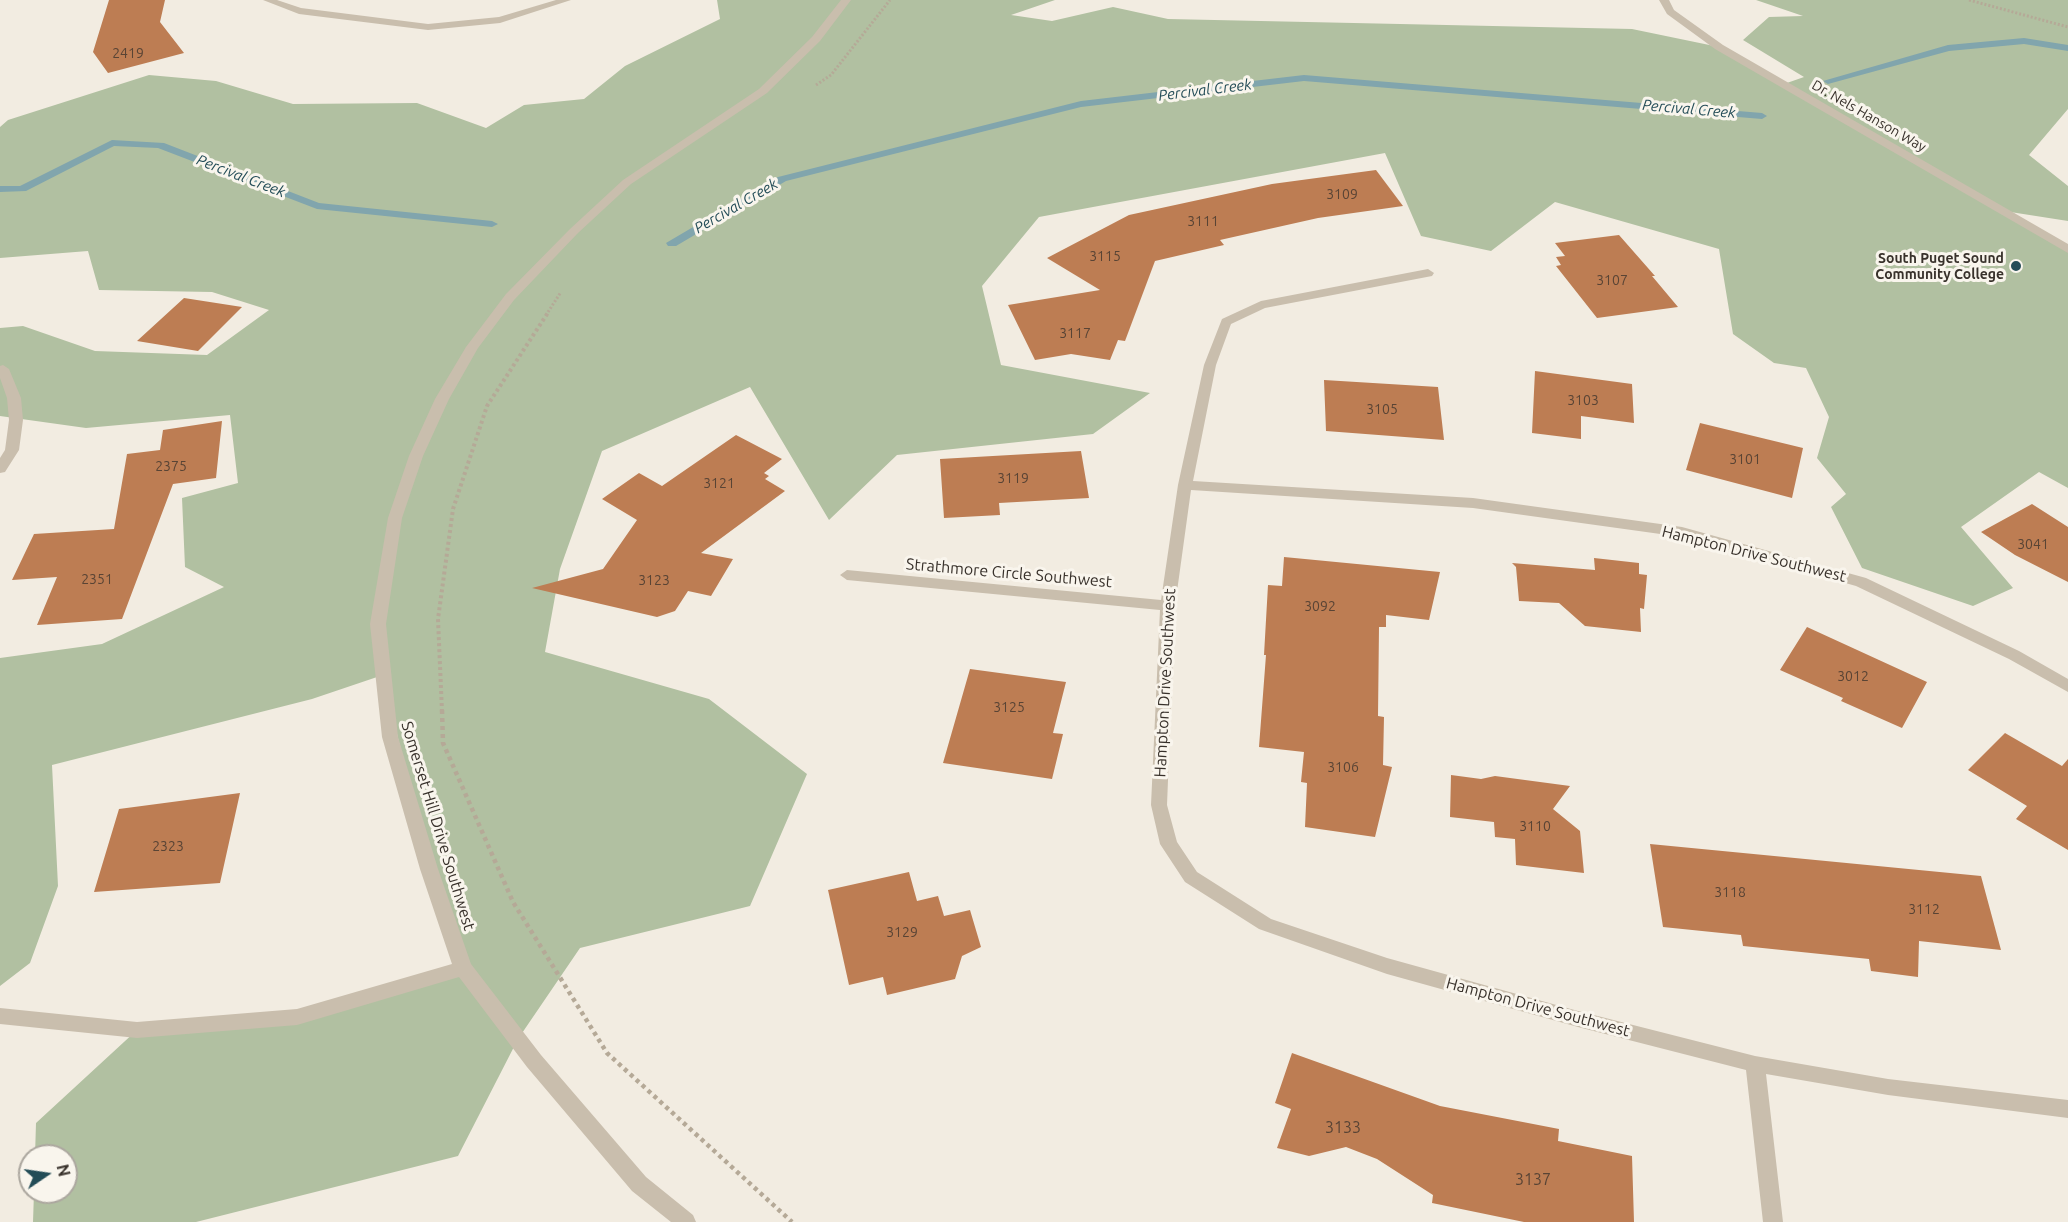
<!DOCTYPE html>
<html>
<head>
<meta charset="utf-8">
<style>
	body { margin:0 }
	#map { position:relative; width:2068px; height:1222px; overflow:hidden; background:#f2ece1; font-family:Ubuntu,sans-serif }
	canvas { display:block }
	.north { position:absolute; left:18px; top:1144px; width:60px; height:60px; box-sizing:border-box; background:#f9f5ed; border:2px solid #aca79f; border-radius:50%; rotate:77deg; font-size:16px; font-weight:700; line-height:24px; text-align:center; color:#38312b }
	.north::after { content:''; display:block; margin:auto; width:21px; height:27px; background:#234c57; clip-path:polygon(50% 0,100% 100%,50% 72%,0 100%) }
</style>
</head>
<body>
<div id="map">
<canvas width="2068" height="1222"></canvas>
<div class="north">N</div>
</div>
<script>
const ctx = document.querySelector('canvas').getContext('2d');
ctx.lineJoin = 'round';
function fill(path, color) {
  ctx.fillStyle = color;
  ctx.fill(path, 'evenodd');
}
function poly(rows) {
  const path = new Path2D();
  for (const r of rows) {
    path.moveTo(r[0], r[1]);
    for (let i = 2; i < r.length; i += 2) path.lineTo(r[i], r[i + 1]);
  }
  return path;
}
function trace(path, color, width, dash) {
  ctx.strokeStyle = color;
  ctx.lineWidth = width;
  ctx.lineCap = dash ? 'butt' : 'round';
  ctx.setLineDash(dash || []);
  ctx.stroke(path);
}
function label(font, color, halo, rows, align = 'center') {
  ctx.font = font + ' Ubuntu,sans-serif';
  ctx.lineWidth = 6;
  ctx.setLineDash([]);
  ctx.textBaseline = 'middle';
  ctx.strokeStyle = halo;
  ctx.fillStyle = color;
  for (const [text, x, y, turn = 0] of rows) {
    ctx.save();
    ctx.translate(x, y);
    ctx.rotate((+turn || 0) * Math.PI / 180);
    ctx.textAlign = isNaN(turn) ? turn : align;
    if (halo) ctx.strokeText(text, 0, 0);
    ctx.fillText(text, 0, 0);
    ctx.restore();
  }
}
fill(poly([
	[717,0,1055,0,1011,15,1052,21,1113,7,1168,19,1632,29,1719,47,1784,84,1804,77,1743,40,1769,17,1803,16,1756,0,2068,0,2068,109,2029,155,2068,186,2068,221,2004,211,2068,249,2068,488,2039,472,1961,527,2013,588,1973,606,1862,568,1831,507,1846,494,1817,458,1829,417,1806,368,1774,363,1733,334,1719,249,1555,202,1491,251,1421,236,1385,153,1039,217,982,286,1001,365,1150,393,1093,434,897,455,829,520,750,387,602,451,560,569,545,652,709,699,807,774,750,906,580,948,518,1039,458,1156,196,1222,33,1222,34,1192,66,1192,66,1156,35,1156,36,1123,137,1030,297,1017,463,968,429,869,383,675,312,699,52,765,58,886,30,963,0,986,0,658,102,644,224,587,185,567,182,498,238,483,230,415,86,428,0,416,0,328,23,326,95,351,207,355,269,310,212,292,99,290,88,251,0,258,0,127,8,120,149,75,216,81,293,104,417,103,486,128,524,105,584,99,625,66,720,19]
]), '#b1c0a1');
fill(poly([
	[2024,38,2068,45,2068,51,2024,44,1949,51,1828,84,1823,81,1948,45,2024,38],
	[1304,75,1762,113,1767,116,1762,119,1304,81,1081,107,786,181,676,246,668,246,666,243,778,177,1081,101,1304,75],
	[112,140,164,143,319,203,492,221,498,224,492,227,317,209,158,148,114,146,26,191,0,192,0,186,20,186,112,140]
]), '#81a5ad');
fill(poly([
	[109,0,165,0,160,22,184,53,108,73,93,52],
	[1376,170,1403,206,1318,218,1220,240,1224,245,1155,261,1125,341,1118,340,1110,360,1071,354,1035,360,1008,305,1100,290,1047,258,1129,215,1272,184],
	[1619,235,1655,276,1652,276,1678,307,1597,318,1556,266,1561,265,1556,257,1565,256,1555,243],
	[184,298,242,307,198,351,137,341],
	[1535,371,1632,384,1634,423,1581,416,1581,439,1532,433],
	[1324,380,1438,387,1444,440,1326,431],
	[222,421,216,478,173,484,122,619,37,625,57,577,12,580,34,534,114,529,127,454,160,450,163,430],
	[1700,423,1803,448,1792,498,1686,470],
	[736,435,782,459,764,473,769,476,765,479,785,491,701,553,733,559,711,596,688,591,675,611,657,617,532,588,603,569,637,520,602,499,639,473,662,486],
	[1081,451,1089,498,999,503,1000,515,944,518,940,459],
	[2032,504,2068,527,2068,582,2015,555,1981,532],
	[1284,557,1440,572,1429,620,1386,615,1386,627,1379,627,1378,716,1384,717,1383,765,1392,767,1375,837,1305,827,1307,783,1301,782,1304,752,1259,747,1266,655,1264,655,1268,585,1282,586],
	[1594,558,1639,563,1639,574,1647,575,1644,609,1640,608,1641,632,1585,626,1559,603,1519,601,1516,567,1512,563,1595,570],
	[1807,627,1927,682,1902,728,1841,701,1843,698,1780,670],
	[970,669,1066,682,1053,733,1063,734,1052,779,943,763],
	[2005,733,2062,766,2068,759,2068,850,2016,819,2027,806,1968,770],
	[1451,775,1481,779,1495,776,1570,786,1553,809,1580,831,1584,873,1516,865,1515,839,1495,837,1494,822,1450,817],
	[240,793,220,883,94,892,119,809],
	[1650,844,1981,876,2001,950,1919,941,1918,977,1871,971,1869,959,1743,946,1741,935,1663,927],
	[909,872,917,901,938,896,944,916,970,910,981,947,962,956,955,979,887,995,883,977,849,985,828,890],
	[1292,1053,1440,1106,1559,1129,1558,1141,1632,1156,1634,1222,1524,1222,1432,1203,1433,1195,1377,1159,1346,1147,1309,1156,1277,1148,1291,1109,1275,1103]
]), '#bd7d53');
trace(poly([
	[1969,0,2068,27],
	[816,85,831,75,890,0],
	[548,312,561,292]
]), '#b5a997', 3, [2, 2]);
trace(poly([
	[442,712,438,619,453,509,487,406,549,311]
]), '#b5a997', 4, [3, 3]);
trace(poly([
	[442,710,443,743,513,902,607,1053,792,1222]
]), '#b5a997', 4.5, [4, 4]);
fill(poly([
	[263,0,277,0,301,8,428,24,499,17,556,0,571,0,500,23,428,30,299,14,263,0],
	[841,0,851,0,820,41,767,93,631,184,578,233,514,300,478,348,449,399,423,456,402,518,386,624,398,737,438,869,471,964,541,1055,646,1177,693,1215,696,1222,671,1222,632,1191,527,1067,459,977,297,1025,137,1038,0,1024,0,1008,137,1022,297,1009,452,964,420,869,382,737,370,624,388,518,409,456,435,399,466,347,506,294,570,229,623,180,759,89,812,37,841,0],
	[1659,0,1669,0,1674,10,1723,45,2068,244,2068,253,1715,49,1667,14,1659,0],
	[1428,269,1434,273,1432,276,1265,308,1231,324,1216,365,1193,481,1473,498,1682,527,1866,578,2019,651,2068,679,2068,692,2009,659,1856,586,1682,537,1473,508,1191,490,1175,606,1167,805,1177,842,1197,872,1271,919,1387,958,1578,1011,1755,1056,1888,1079,2068,1100,2068,1118,1888,1095,1766,1074,1783,1222,1763,1222,1746,1070,1578,1027,1387,974,1259,929,1185,882,1160,844,1151,805,1160,610,847,580,840,575,847,570,1161,600,1178,485,1204,365,1222,319,1261,301,1428,269],
	[3,365,9,369,21,398,23,420,19,450,5,472,0,473,0,458,5,450,9,420,7,398,0,378,0,366,3,365]
]), '#c9bead');
for (const [x, y, r, color] of [
	[2016,266,6,"#234c57"]
]) {
  const dot = new Path2D();
  dot.arc(x, y, r, 0, 2 * Math.PI);
  ctx.fillStyle = color;
  ctx.fill(dot);
  trace(dot, '#f9f5ed', 2);
}
label('14px', '#594435', null, [
	["2419",128,53],
	["3109",1342,194],
	["3111",1203,221],
	["3115",1105,256],
	["3107",1612,280],
	["3117",1075,333],
	["3103",1583,400],
	["3105",1382,409],
	["3101",1745,459],
	["2375",171,466],
	["3119",1013,478],
	["3121",719,483],
	["3041",2033,544],
	["2351",97,579],
	["3123",654,580],
	["3092",1320,606],
	["3012",1853,676],
	["3125",1009,707],
	["3106",1343,767],
	["3110",1535,826],
	["2323",168,846],
	["3118",1730,892],
	["3112",1924,909],
	["3129",902,932]
]);
label('14px', '#38312b', '#f9f5ed', [
	["Dr. Nels Hanson Way",1869,116,30]
]);
label('bold 14px', '#38312b', '#f9f5ed', [
	["South Puget Sound",2004,258],
	["Community College",2004,274]
], 'right');
label('italic 15px', '#234c57', '#f9f5ed', [
	["Percival Creek",1205,90,-7],
	["Percival Creek",1689,109,5],
	["Percival Creek",241,176,21],
	["Percival Creek",736,206,-30]
]);
label('16px', '#38312b', '#f9f5ed', [
	["Hampton Drive Southwest",1754,554,14],
	["Strathmore Circle Southwest",1009,573,5],
	["Hampton Drive Southwest",1165,683,-87],
	["Somerset Hill Drive Southwest",438,826,73],
	["Hampton Drive Southwest",1538,1007,15]
]);
label('16px', '#594435', null, [
	["3133",1343,1128],
	["3137",1533,1180]
]);
</script>
</body>
</html>
